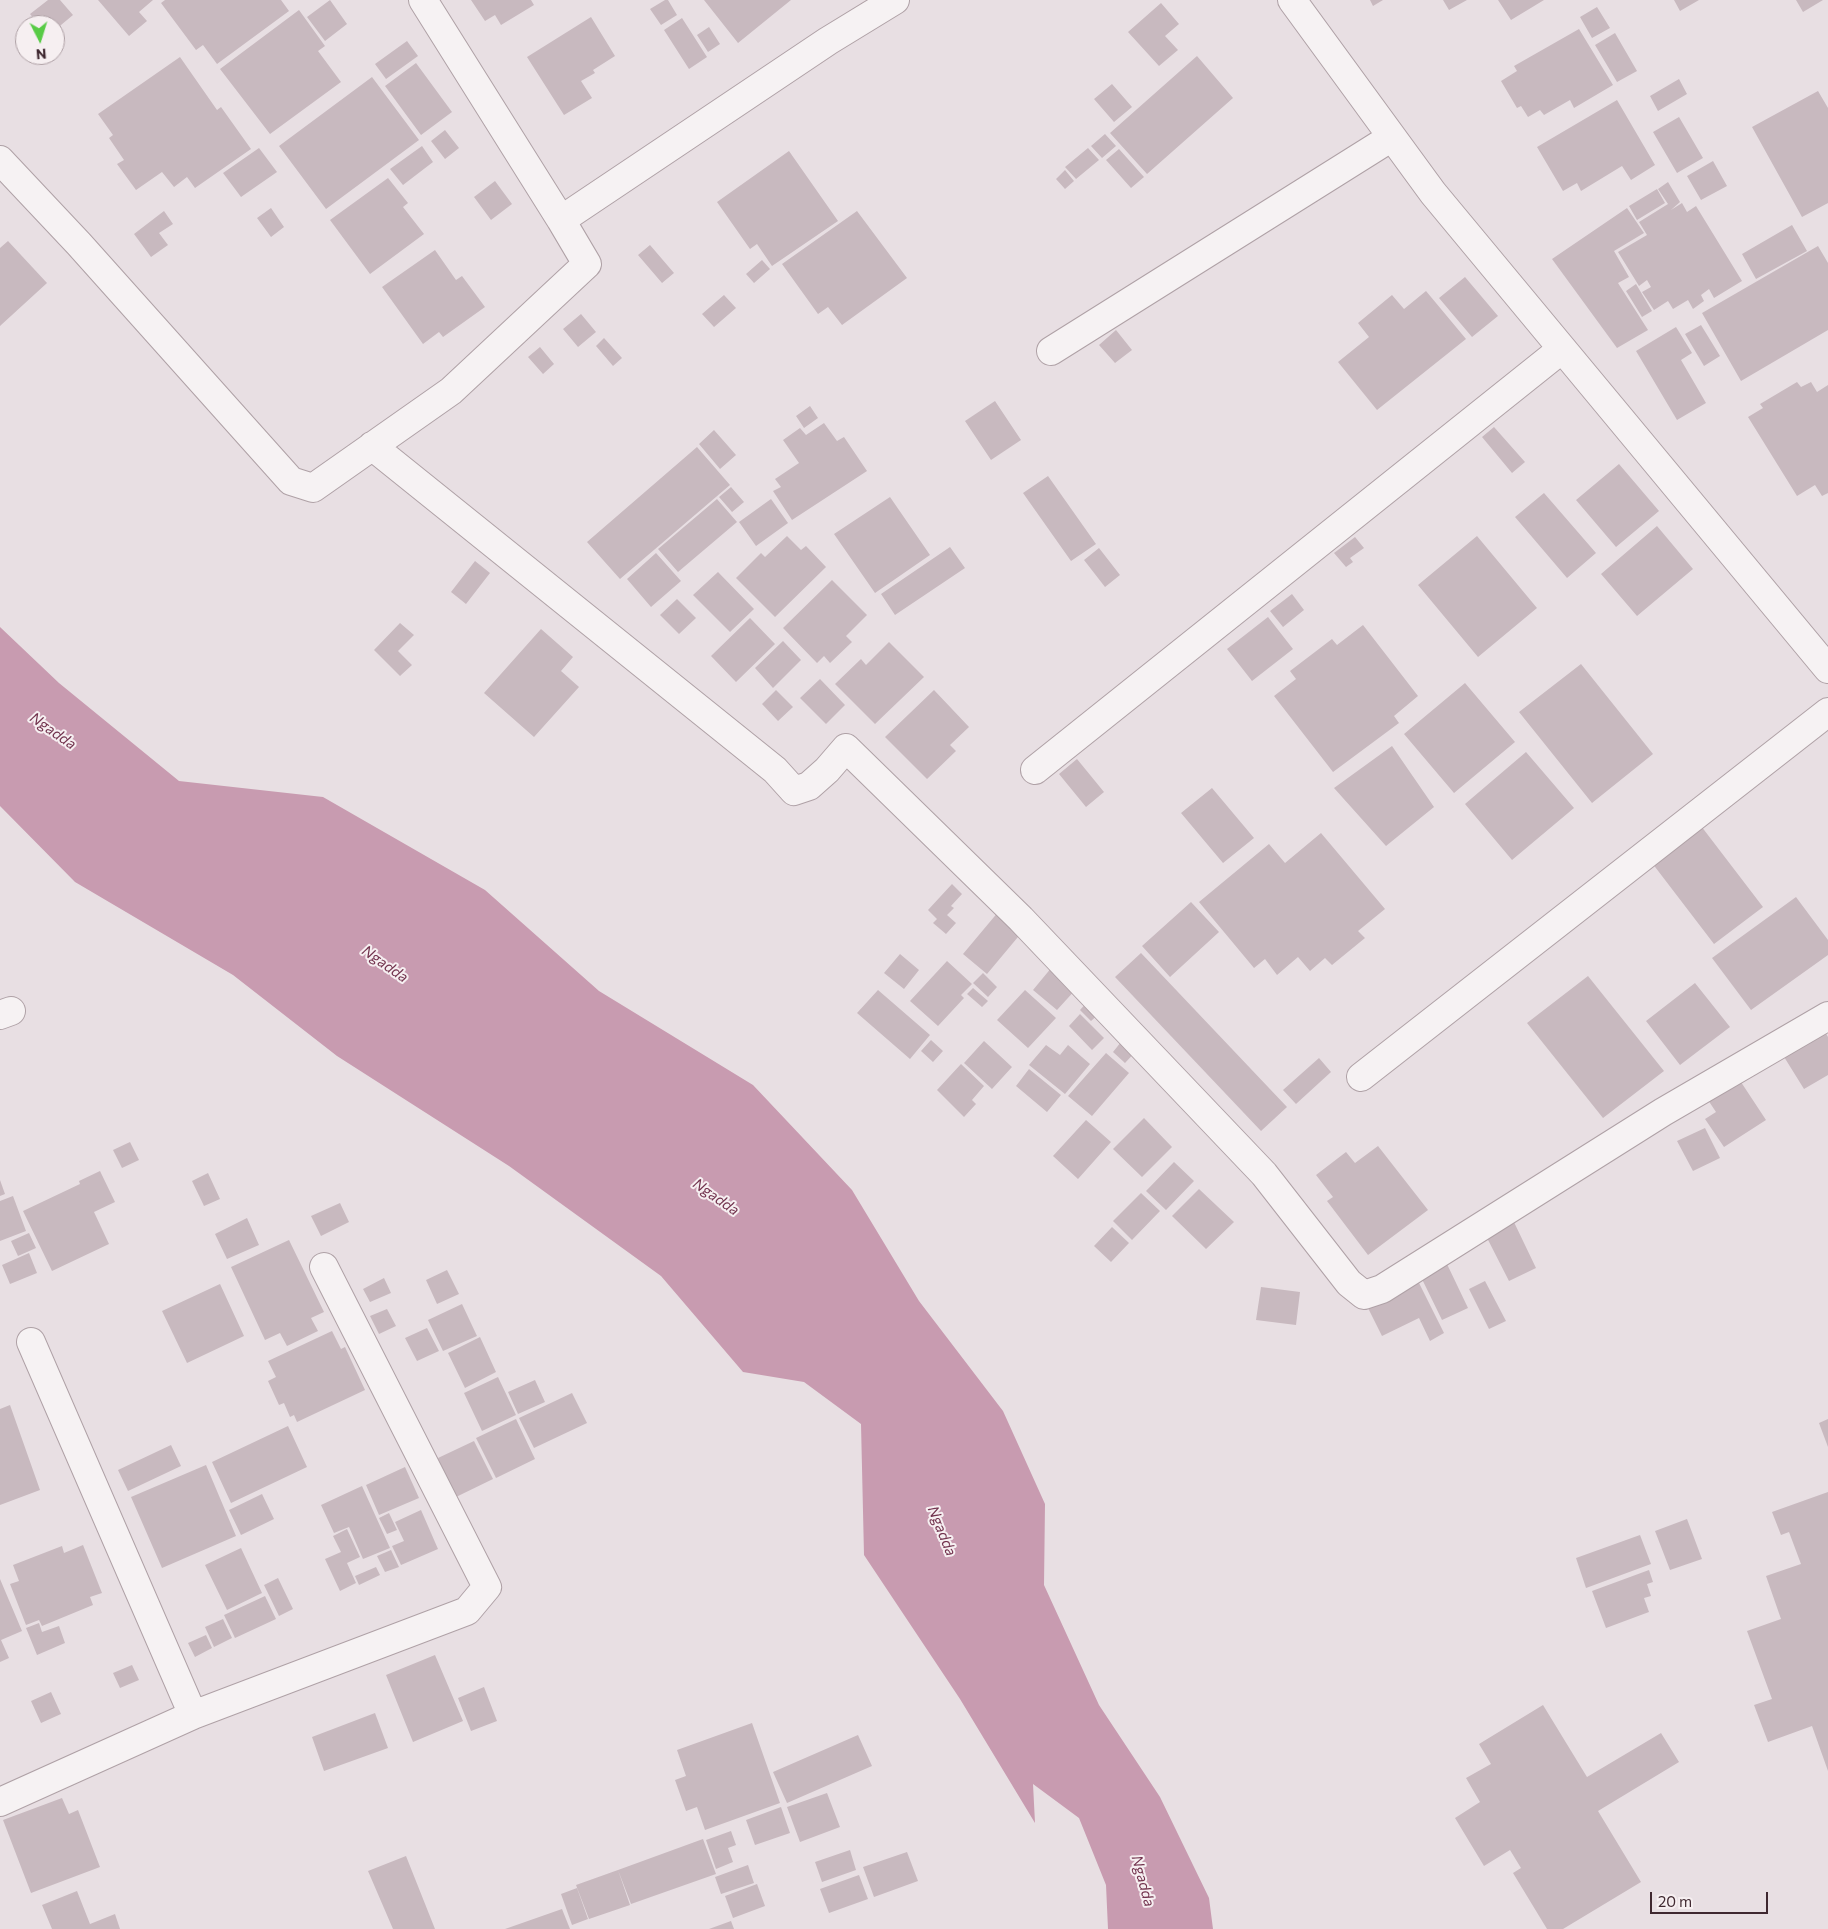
<!DOCTYPE html>
<html>
<head>
<meta charset="utf-8">
<style>
	body { margin:0 }
	#map { position:relative; width:1828px; height:1929px; overflow:hidden; background:#e8dfe3; font-family:Commissioner,sans-serif }
	canvas { display:block }
	.north { position:absolute; left:15px; top:15px; width:50px; height:50px; box-sizing:border-box; background:#f6eff1; border:1px solid #ad9fa4; border-radius:50%; rotate:175deg; font-size:14px; font-weight:700; line-height:20px; text-align:center; color:#3f2830 }
	.north::after { content:''; display:block; margin:auto; width:18px; height:22px; background:#58cb46; clip-path:polygon(50% 0,100% 100%,50% 72%,0 100%) }
	.scale { position:absolute; left:1650px; top:1892px; width:118px; height:22px; box-sizing:border-box; border:2px solid #3f2830; border-top:0; padding-left:6px; font-size:15px; line-height:18px; white-space:nowrap; color:#3f2830; -webkit-text-stroke:4px #f6eff1; paint-order:stroke }
</style>
</head>
<body>
<div id="map">
<canvas width="1828" height="1929"></canvas>
<div class="north">N</div>
<div class="scale">20 m</div>
</div>
<script>
const ctx = document.querySelector('canvas').getContext('2d');
ctx.lineJoin = 'round';
function fill(path, color) {
  ctx.fillStyle = color;
  ctx.fill(path, 'evenodd');
}
function poly(rows) {
  const path = new Path2D();
  for (const r of rows) {
    path.moveTo(r[0], r[1]);
    for (let i = 2; i < r.length; i += 2) path.lineTo(r[i], r[i + 1]);
  }
  return path;
}
function trace(path, color, width, dash) {
  ctx.strokeStyle = color;
  ctx.lineWidth = width;
  ctx.lineCap = dash ? 'butt' : 'round';
  ctx.setLineDash(dash || []);
  ctx.stroke(path);
}
function label(font, color, halo, rows, align = 'center') {
  ctx.font = font + ' Commissioner,sans-serif';
  ctx.lineWidth = 4;
  ctx.setLineDash([]);
  ctx.textBaseline = 'middle';
  ctx.strokeStyle = halo;
  ctx.fillStyle = color;
  for (const [text, x, y, turn = 0] of rows) {
    ctx.save();
    ctx.translate(x, y);
    ctx.rotate((+turn || 0) * Math.PI / 180);
    ctx.textAlign = isNaN(turn) ? turn : align;
    if (halo) ctx.strokeText(text, 0, 0);
    ctx.fillText(text, 0, 0);
    ctx.restore();
  }
}
fill(poly([
	[0,627,59,683,179,781,323,797,485,890,599,991,753,1085,852,1190,919,1301,1003,1411,1045,1504,1044,1585,1099,1705,1160,1797,1209,1898,1213,1929,1108,1929,1106,1885,1079,1818,1033,1784,1035,1823,960,1699,864,1555,861,1424,804,1382,743,1372,661,1276,509,1166,337,1056,233,975,75,882,0,806]
]), '#c89bb0');
fill(poly([
	[48,0,60,0,73,15,55,30,55,25,39,25,30,14],
	[98,0,153,0,139,12,147,21,129,36],
	[165,0,281,0,289,11,217,64,203,45,196,50,161,3],
	[330,0,347,24,325,41,307,17],
	[471,0,531,0,534,5,501,25,495,15,485,21],
	[665,0,668,0,677,15,661,25,650,9],
	[704,0,791,0,738,43],
	[1370,0,1383,0,1373,6],
	[1443,0,1467,0,1449,10],
	[1498,0,1544,0,1511,20],
	[1674,0,1699,0,1680,11],
	[1796,0,1823,0,1803,12],
	[1161,3,1179,24,1165,36,1178,50,1159,66,1128,32],
	[1597,7,1610,28,1592,38,1580,17],
	[299,10,325,46,318,51,341,82,270,134,220,69],
	[591,17,615,56,593,70,595,73,581,81,592,98,564,115,527,57],
	[682,18,707,57,689,69,664,30],
	[709,27,720,44,708,52,697,35],
	[1579,29,1613,85,1574,108,1570,100,1544,115,1540,110,1528,117,1521,106,1517,108,1501,81,1517,71,1514,66],
	[1615,33,1637,71,1617,82,1595,45],
	[407,41,418,56,386,79,375,64],
	[1197,56,1233,98,1147,174,1110,133],
	[180,57,217,110,221,107,251,149,195,188,187,177,174,187,162,172,136,190,117,164,124,160,109,138,113,135,98,114],
	[416,63,452,112,421,135,385,86],
	[372,77,419,140,326,209,279,146],
	[1679,79,1687,94,1658,111,1650,96],
	[1112,84,1132,107,1114,122,1094,99],
	[1818,91,1828,108,1828,203,1802,217,1752,127],
	[1617,100,1655,165,1631,180,1622,166,1581,191,1577,183,1563,191,1537,147],
	[1679,117,1703,158,1677,173,1653,132],
	[445,130,459,148,445,159,431,141],
	[1105,134,1116,146,1102,158,1091,146],
	[422,146,433,162,403,185,390,169],
	[259,148,277,172,241,197,223,173],
	[1088,148,1099,160,1076,179,1065,167],
	[1119,149,1144,177,1131,188,1106,160],
	[789,151,838,221,772,266,757,244,750,249,717,202],
	[1713,161,1727,186,1701,200,1687,176],
	[1065,170,1074,181,1065,189,1056,179],
	[388,178,408,203,403,207,424,234,370,274,330,220],
	[495,181,512,204,491,220,474,197],
	[1668,182,1680,202,1671,210,1682,203,1687,212,1696,206,1742,281,1714,298,1709,289,1701,295,1704,301,1693,309,1688,300,1673,309,1668,301,1654,310,1642,292,1651,287,1647,280,1639,286,1618,252,1647,235,1639,222,1668,204,1658,189],
	[1657,189,1665,203,1637,220,1629,206],
	[271,208,284,227,271,237,257,218],
	[1627,208,1644,233,1614,251,1629,277,1618,283,1648,330,1617,348,1552,259],
	[164,211,173,224,159,233,168,245,151,257,134,234],
	[857,211,907,278,842,325,828,307,818,314,782,264],
	[1792,225,1807,251,1756,279,1742,254],
	[8,241,47,283,0,326,0,248],
	[650,245,674,273,662,283,638,255],
	[1818,246,1828,263,1828,330,1741,381,1702,313],
	[435,250,456,280,462,276,485,307,443,337,439,332,423,344,382,287],
	[762,260,770,269,754,283,746,274],
	[1465,277,1498,316,1472,337,1439,298],
	[1636,284,1652,311,1642,317,1626,291],
	[1426,291,1466,339,1377,410,1338,362,1369,337,1358,323,1392,295,1404,309],
	[724,295,736,308,714,327,702,314],
	[581,314,596,332,578,347,563,329],
	[1701,325,1720,356,1704,366,1685,334],
	[1676,327,1692,353,1681,360,1706,403,1677,420,1636,351],
	[1116,330,1132,350,1115,363,1099,345],
	[604,338,622,358,613,366,596,346],
	[540,347,554,364,543,374,528,357],
	[1797,382,1801,387,1811,382,1817,392,1828,385,1828,493,1822,496,1815,485,1797,496,1748,417,1763,408,1760,404],
	[995,401,1021,440,991,460,965,421],
	[810,406,818,418,804,428,796,416],
	[824,423,837,441,844,437,867,471,792,520,773,491,781,487,775,479,799,463,783,440,800,428,806,435],
	[1494,427,1525,462,1512,473,1482,437],
	[714,430,736,455,720,469,699,444],
	[697,447,730,485,620,579,587,542],
	[1619,464,1659,511,1616,547,1576,500],
	[1048,476,1096,544,1071,561,1023,493],
	[731,487,744,502,732,512,719,497],
	[1544,493,1596,553,1567,578,1515,517],
	[890,497,930,555,875,593,834,534],
	[717,499,737,522,678,572,658,549],
	[771,499,788,523,756,546,739,522],
	[1657,526,1693,569,1637,616,1601,574],
	[787,536,801,550,806,546,826,567,775,617,736,578,761,553,765,557],
	[1477,536,1537,608,1478,657,1418,585],
	[1355,537,1364,548,1350,558,1353,562,1346,567,1334,553],
	[950,547,965,568,895,615,881,594],
	[1099,548,1120,575,1105,587,1084,560],
	[656,553,681,581,651,607,627,579],
	[475,561,490,573,466,604,451,592],
	[718,572,754,609,730,632,693,595],
	[832,580,867,615,846,636,852,642,830,663,824,656,817,663,783,628],
	[1292,594,1304,610,1283,627,1270,611],
	[677,599,696,618,679,634,660,615],
	[1268,617,1293,649,1252,681,1227,649],
	[750,618,775,644,736,682,711,656],
	[400,623,414,635,398,651,412,665,400,676,374,650],
	[1363,625,1418,696,1394,716,1399,723,1333,772,1274,696,1296,679,1290,671,1332,639,1337,645],
	[541,629,573,657,561,671,579,687,534,737,484,693],
	[783,641,801,660,773,688,755,668],
	[889,642,924,677,875,724,835,684,861,659,866,665],
	[1581,664,1653,754,1592,803,1519,712],
	[820,679,845,705,826,724,800,698],
	[1465,683,1515,742,1454,793,1404,734],
	[776,690,793,707,778,721,762,704],
	[934,690,969,727,950,745,956,751,927,779,885,737],
	[1392,746,1434,807,1386,846,1334,788],
	[1526,752,1574,808,1512,860,1465,804],
	[1077,759,1104,792,1086,807,1059,774],
	[1212,788,1254,838,1223,863,1181,813],
	[1698,822,1763,907,1714,944,1649,859],
	[1321,833,1385,909,1358,931,1365,938,1332,965,1325,958,1310,971,1298,957,1277,975,1265,959,1254,968,1199,902,1269,844,1285,863],
	[952,884,962,894,951,906,954,908,947,915,956,923,946,934,933,923,937,919,928,910],
	[1796,897,1828,940,1828,955,1751,1010,1712,958],
	[1191,902,1219,932,1170,977,1142,946],
	[999,911,1023,931,987,974,963,954],
	[1141,953,1287,1107,1261,1131,1115,977],
	[900,954,919,970,904,989,884,973],
	[947,961,972,984,961,995,964,998,938,1026,910,1001],
	[1052,967,1077,988,1057,1010,1033,990],
	[983,973,997,987,988,997,973,983],
	[1588,976,1664,1071,1603,1118,1527,1023],
	[1695,983,1730,1027,1680,1065,1646,1021],
	[973,988,988,1001,982,1007,967,994],
	[878,990,930,1035,910,1059,857,1013],
	[1025,990,1056,1018,1028,1048,997,1020],
	[1089,1000,1101,1012,1091,1021,1080,1010],
	[1080,1014,1104,1038,1092,1050,1069,1026],
	[1823,1028,1828,1037,1828,1075,1804,1089,1781,1052],
	[1125,1037,1139,1048,1125,1063,1113,1052],
	[931,1040,943,1051,933,1062,921,1051],
	[984,1041,1012,1067,992,1089,964,1063],
	[1046,1045,1060,1055,1068,1045,1090,1064,1065,1094,1029,1065],
	[1106,1053,1129,1073,1092,1116,1068,1096],
	[1319,1058,1331,1072,1296,1104,1283,1090],
	[961,1064,984,1086,972,1100,976,1104,964,1117,937,1090],
	[1029,1069,1061,1095,1047,1112,1016,1086],
	[1737,1076,1766,1120,1724,1147,1705,1119,1716,1112,1706,1097],
	[1144,1118,1172,1147,1142,1177,1113,1149],
	[1086,1120,1111,1142,1078,1179,1053,1156],
	[1705,1128,1720,1158,1693,1171,1677,1141],
	[130,1142,139,1160,122,1168,113,1150],
	[1378,1146,1428,1210,1368,1255,1327,1201,1333,1197,1316,1175,1346,1152,1355,1163],
	[1174,1162,1194,1181,1166,1210,1146,1191],
	[100,1171,115,1202,94,1212,109,1244,52,1271,23,1211,80,1184,79,1181],
	[208,1173,220,1199,204,1206,192,1181],
	[0,1180,5,1194,0,1196],
	[1199,1189,1234,1222,1206,1249,1172,1216],
	[1141,1193,1160,1211,1132,1240,1113,1221],
	[13,1196,26,1231,0,1241,0,1201],
	[340,1203,349,1222,321,1236,311,1216],
	[247,1218,259,1245,227,1259,215,1234],
	[1512,1218,1536,1268,1509,1281,1484,1232],
	[1112,1227,1129,1243,1111,1262,1094,1246],
	[29,1233,36,1248,18,1256,11,1241],
	[289,1240,324,1312,311,1318,318,1331,287,1346,280,1333,265,1340,231,1267],
	[29,1253,37,1273,10,1284,2,1265],
	[1446,1262,1468,1308,1442,1320,1420,1275],
	[447,1270,459,1294,437,1304,426,1280],
	[384,1278,391,1293,370,1302,363,1289],
	[1417,1279,1444,1333,1430,1341,1419,1318,1382,1336,1366,1304],
	[1485,1281,1506,1321,1489,1329,1469,1289],
	[220,1284,244,1336,187,1363,162,1311],
	[1261,1287,1300,1292,1296,1325,1256,1320],
	[462,1304,477,1336,443,1351,428,1320],
	[387,1309,396,1326,379,1334,370,1316],
	[427,1328,439,1351,417,1361,405,1338],
	[332,1331,341,1349,345,1347,365,1390,297,1422,294,1415,290,1417,284,1403,279,1405,268,1381,276,1377,268,1361],
	[480,1337,496,1372,465,1388,448,1353],
	[498,1377,516,1415,482,1431,464,1393],
	[535,1380,545,1402,518,1414,508,1392],
	[572,1393,587,1423,534,1448,519,1418],
	[10,1405,40,1490,0,1505,0,1409],
	[516,1419,535,1459,496,1478,476,1438],
	[1828,1419,1828,1447,1819,1423],
	[288,1426,307,1467,231,1503,212,1462],
	[474,1441,493,1479,456,1497,438,1458],
	[171,1445,181,1466,128,1491,118,1470],
	[206,1465,236,1536,162,1568,131,1497],
	[405,1467,419,1498,379,1515,366,1485],
	[362,1486,390,1548,363,1559,349,1527,334,1533,321,1505],
	[1828,1492,1828,1771,1812,1726,1768,1742,1754,1705,1772,1699,1747,1631,1781,1619,1766,1576,1801,1564,1789,1532,1781,1535,1772,1512],
	[262,1494,274,1519,241,1535,229,1510],
	[421,1510,438,1549,401,1565,392,1546,404,1541,395,1522],
	[389,1513,397,1530,387,1534,379,1518],
	[1687,1519,1702,1559,1670,1570,1655,1531],
	[347,1529,360,1557,347,1563,356,1583,340,1591,325,1559,341,1552,333,1536],
	[1640,1535,1651,1564,1586,1588,1576,1558],
	[83,1545,102,1593,90,1597,93,1605,42,1626,39,1620,26,1625,10,1584,19,1581,13,1565,62,1546,64,1553],
	[241,1548,262,1593,227,1610,205,1565],
	[391,1550,399,1567,385,1572,377,1556],
	[376,1567,380,1575,359,1585,355,1576],
	[1649,1570,1653,1582,1647,1584,1651,1596,1644,1598,1649,1612,1606,1628,1592,1591],
	[278,1578,293,1609,279,1616,264,1585],
	[0,1579,22,1631,1,1640,9,1658,0,1662],
	[265,1596,276,1619,235,1638,224,1615],
	[223,1619,232,1638,214,1647,205,1627],
	[39,1623,42,1632,59,1626,65,1643,37,1655,26,1628],
	[206,1635,212,1648,195,1657,188,1643],
	[435,1655,463,1721,413,1742,386,1675],
	[132,1665,139,1680,120,1688,113,1673],
	[484,1687,497,1721,471,1731,458,1698],
	[51,1692,61,1714,41,1723,31,1701],
	[1543,1705,1587,1777,1661,1733,1679,1762,1598,1811,1641,1882,1563,1929,1547,1929,1513,1873,1521,1868,1510,1850,1484,1866,1455,1818,1480,1802,1466,1778,1491,1764,1479,1744],
	[375,1713,388,1748,324,1771,312,1737],
	[752,1723,780,1803,705,1830,697,1807,686,1811,675,1780,686,1776,677,1750],
	[858,1735,872,1766,787,1803,773,1772],
	[827,1793,840,1827,800,1842,787,1807],
	[62,1798,69,1814,78,1810,100,1867,31,1893,3,1820],
	[781,1807,790,1833,755,1845,746,1820],
	[731,1831,736,1845,728,1848,733,1862,716,1869,706,1840],
	[703,1839,716,1874,631,1904,618,1870],
	[850,1850,856,1870,822,1882,815,1862],
	[907,1852,918,1881,874,1897,863,1867],
	[406,1856,435,1929,393,1929,368,1871],
	[748,1865,754,1883,721,1894,715,1877],
	[618,1870,630,1905,589,1919,576,1885],
	[859,1875,868,1899,829,1913,820,1889],
	[757,1884,765,1906,733,1918,725,1896],
	[577,1888,588,1919,572,1925,561,1894],
	[77,1891,90,1924,115,1914,120,1929,52,1929,42,1905],
	[562,1909,570,1929,505,1929],
	[731,1921,734,1929,709,1929]
]), '#c8b9bf');
const minor = poly([
	[1292,0,1433,193,1828,669],
	[0,160,79,244,291,481,313,488,451,391,587,264,561,220,423,0],
	[561,220,828,41,895,0],
	[1051,351,1392,137],
	[372,446,775,770,794,791,809,786,827,770,846,748,1021,919,1264,1174,1349,1283,1364,1295,1382,1289,1663,1112,1828,1016],
	[1035,770,1562,349],
	[0,1015,11,1011],
	[1361,1077,1828,712],
	[31,1342,193,1715],
	[0,1802,193,1715,467,1611,487,1587,324,1267]
]);
trace(minor, '#afa1a6', 30);
trace(minor, '#f6f2f3', 28);
label('italic 15px', '#72334e', '#f6eff1', [
	["Ngadda",53,731,35],
	["Ngadda",385,964,35],
	["Ngadda",716,1197,35],
	["Ngadda",942,1531,68],
	["Ngadda",1143,1881,75]
]);
</script>
</body>
</html>
